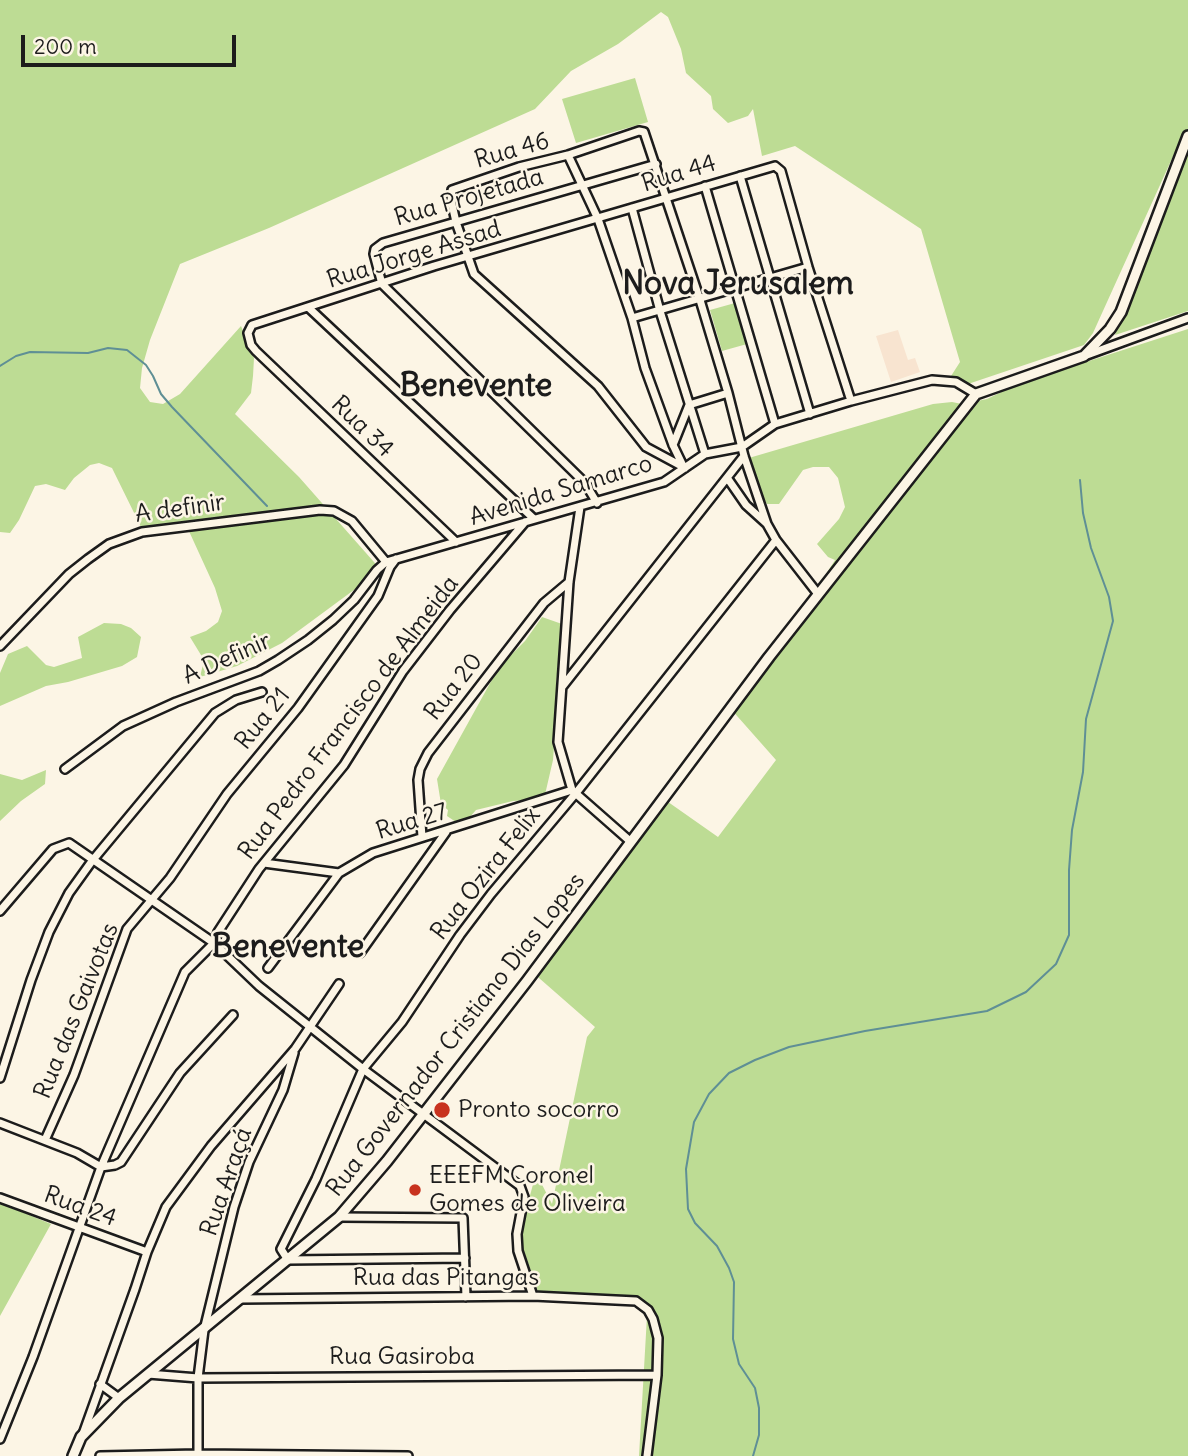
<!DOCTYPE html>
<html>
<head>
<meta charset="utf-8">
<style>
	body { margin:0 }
	#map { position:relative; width:1188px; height:1456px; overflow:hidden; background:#fcf5e5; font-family:Delius,sans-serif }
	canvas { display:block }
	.scale { position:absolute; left:21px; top:35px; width:215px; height:32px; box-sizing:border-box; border:4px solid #1c1c1c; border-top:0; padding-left:9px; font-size:21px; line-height:24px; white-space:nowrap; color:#1c1c1c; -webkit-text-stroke:5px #fcf5e5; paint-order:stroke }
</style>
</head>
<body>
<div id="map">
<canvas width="1188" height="1456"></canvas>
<div class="scale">200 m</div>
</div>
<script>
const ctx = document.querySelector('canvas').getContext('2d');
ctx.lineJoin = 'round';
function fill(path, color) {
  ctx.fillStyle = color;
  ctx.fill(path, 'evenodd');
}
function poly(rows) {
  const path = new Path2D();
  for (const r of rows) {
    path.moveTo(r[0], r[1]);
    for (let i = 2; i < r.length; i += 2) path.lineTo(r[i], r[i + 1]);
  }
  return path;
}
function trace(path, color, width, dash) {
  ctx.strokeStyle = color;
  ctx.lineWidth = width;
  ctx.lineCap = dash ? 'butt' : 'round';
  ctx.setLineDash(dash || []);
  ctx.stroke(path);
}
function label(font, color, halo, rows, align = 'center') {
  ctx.font = font + ' Delius,sans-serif';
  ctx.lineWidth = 5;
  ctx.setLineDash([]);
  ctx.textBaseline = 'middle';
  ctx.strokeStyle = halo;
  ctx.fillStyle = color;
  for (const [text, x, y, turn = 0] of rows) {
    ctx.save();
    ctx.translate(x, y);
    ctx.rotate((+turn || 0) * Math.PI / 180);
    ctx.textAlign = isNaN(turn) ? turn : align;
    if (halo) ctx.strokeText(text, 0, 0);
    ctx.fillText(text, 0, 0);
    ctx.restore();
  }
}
fill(poly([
	[898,330,908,360,915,358,920,372,891,382,876,336]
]), '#f8e4d0');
fill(poly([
	[0,0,1188,0,1188,132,1184,132,1093,333,1084,345,965,385,944,387,960,362,921,229,795,146,762,156,753,109,748,116,728,123,713,109,711,96,686,73,681,49,668,17,661,12,618,44,571,71,535,109,269,228,180,264,150,340,142,368,140,388,150,402,163,404,180,394,241,326,254,358,253,376,251,393,235,414,299,477,381,570,282,643,237,666,200,677,204,660,190,637,206,631,218,622,222,611,215,588,188,529,142,529,112,468,99,463,90,465,74,478,65,490,46,484,35,486,19,520,10,533,0,532],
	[635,78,648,122,576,143,562,99],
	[1188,149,1188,311,1115,335,1183,161],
	[735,303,747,344,722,351,710,310],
	[1188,329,1188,1456,639,1456,647,1316,640,1306,633,1302,541,1300,519,1237,536,1173,552,1204,587,1037,595,1027,531,971,661,797,718,837,776,760,730,708,803,610,835,560,828,557,817,544,839,519,845,507,838,478,829,467,813,467,803,470,779,504,767,504,742,460,933,404,952,402,962,404,987,399,1018,384],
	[542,617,562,624,556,684,558,692,553,760,544,799,513,801,476,810,462,826,447,816,448,810,441,804,437,779,499,667,525,641],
	[104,623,121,624,131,628,141,637,137,657,122,666,68,682,46,686,0,706,0,673,8,654,27,646,46,665,54,667,82,658,78,637],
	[46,770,45,784,21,801,0,821,0,774,22,780],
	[0,1203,51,1224,0,1316]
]), '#bddc94');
trace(poly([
	[0,366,16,356,30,352,88,353,108,348,127,350,146,365,153,376,161,394,172,407,267,506],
	[753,1456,759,1435,759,1408,755,1388,739,1364,733,1339,734,1282,729,1268,717,1246,695,1223,688,1209,686,1169,694,1122,709,1094,729,1073,755,1060,789,1047,865,1031,987,1011,1026,992,1056,964,1069,935,1069,870,1072,830,1083,772,1086,719,1113,621,1109,597,1091,548,1083,513,1080,480]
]), '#5f8f95', 2);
const minor = poly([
	[568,155,598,219,632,318,645,368,673,445,684,468],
	[740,176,810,414],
	[705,186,775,424],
	[632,208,660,311,705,454],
	[309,308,534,519],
	[632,318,808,267],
	[1087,355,1188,318],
	[673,445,689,405,728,393],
	[685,468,646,447,598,386,474,274,456,222,451,200,452,190,519,167,568,155,639,131,644,132,700,300,728,393,744,456,767,524],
	[728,479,746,505,767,524,776,540,818,594],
	[597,503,585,483,382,284,374,254,375,249,383,243,656,164],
	[456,542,256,351,251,345,248,333,252,325,434,266,775,166,781,171,808,267,851,401],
	[0,646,69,574,88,559,109,544,142,532,320,510,334,511,352,521,386,562],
	[562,687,744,456],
	[65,769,123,726,176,702,259,671,278,660,308,640,333,620,354,600,377,570,386,562,664,482,705,454,742,447,775,424,851,401,932,380,956,382,976,394],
	[572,790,558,742,569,582,580,507],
	[573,791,631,842],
	[422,837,418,780,420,769,428,753,544,603,569,582],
	[264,863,339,873,373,853,572,790],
	[0,911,53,849,69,843,214,943,259,986,363,1069,520,1186,524,1197,517,1234,518,1251,533,1296],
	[360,953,446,832],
	[268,968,339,873],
	[0,1078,31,980,49,932,69,893,92,861,215,713,236,700,262,692],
	[0,1123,77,1153,101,1167],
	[45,1140,74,1075,127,929,170,878,227,794,298,708,378,596,390,567,396,559],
	[101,1167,115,1165,121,1162,180,1073,233,1015],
	[0,1198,147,1252],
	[339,1217,463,1218,466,1297],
	[465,1258,288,1260,281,1249,316,1179,363,1069,402,1022,460,935,491,894,576,793,776,540],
	[241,1299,533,1296,636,1301,648,1310,653,1319,658,1338,657,1375,647,1456],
	[148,1374,198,1378,657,1375],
	[100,1384,119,1398],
	[83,1434,135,1289,147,1252,166,1207,211,1146,295,1049,339,984],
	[0,1439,33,1357,101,1167,185,972,214,943,218,932,259,869,344,765,403,671,450,610,525,522],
	[100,1456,198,1454,408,1456],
	[198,1456,198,1378,204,1330,234,1207,249,1162,283,1090,294,1053]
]);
const tertiary = poly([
	[73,1456,81,1437,119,1398,339,1217,387,1161,527,981,769,657,976,394,1084,356,1110,329,1121,312,1188,136]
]);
trace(minor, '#1c1c1c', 12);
trace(tertiary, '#1c1c1c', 14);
trace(minor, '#fcf5e5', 7);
trace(tertiary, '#fcf5e5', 9);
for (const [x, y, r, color] of [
	[442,1110,9,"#c8321e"],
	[415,1190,7,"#c8321e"]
]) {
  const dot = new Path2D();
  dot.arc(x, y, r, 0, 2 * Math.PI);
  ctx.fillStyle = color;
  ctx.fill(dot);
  trace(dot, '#fcf5e5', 2.5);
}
label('24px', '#1c1c1c', '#fcf5e5', [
	["Rua 46",512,151,-16],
	["Rua 44",679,174,-17],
	["Rua Projetada",469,198,-16],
	["Rua Jorge Assad",414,255,-17],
	["Rua 34",362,427,44],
	["Avenida Samarco",561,491,-17],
	["A definir",180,509,-8],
	["A Definir",227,659,-24],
	["Rua 20",454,687,-52],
	["Rua Pedro Francisco de Almeida",349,718,-53],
	["Rua 21",263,719,-51],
	["Rua 27",412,822,-17],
	["Rua Ozira Felix",486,874,-52],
	["Rua das Gaivotas",77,1011,-68],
	["Rua Governador Cristiano Dias Lopes",456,1035,-52],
	["Rua Araçá",227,1182,-71],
	["Rua 24",80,1207,20],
	["Rua das Pitangas",446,1278],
	["Rua Gasiroba",402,1357]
]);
label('24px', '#1c1c1c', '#fcf5e5', [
	["Pronto socorro",458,1110],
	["EEEFM Coronel",429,1176],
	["Gomes de Oliveira",429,1204]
], 'left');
label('bold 32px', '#1c1c1c', '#fcf5e5', [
	["Nova Jerusalem",738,285],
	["Benevente",476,387],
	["Benevente",288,948]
]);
</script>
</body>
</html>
